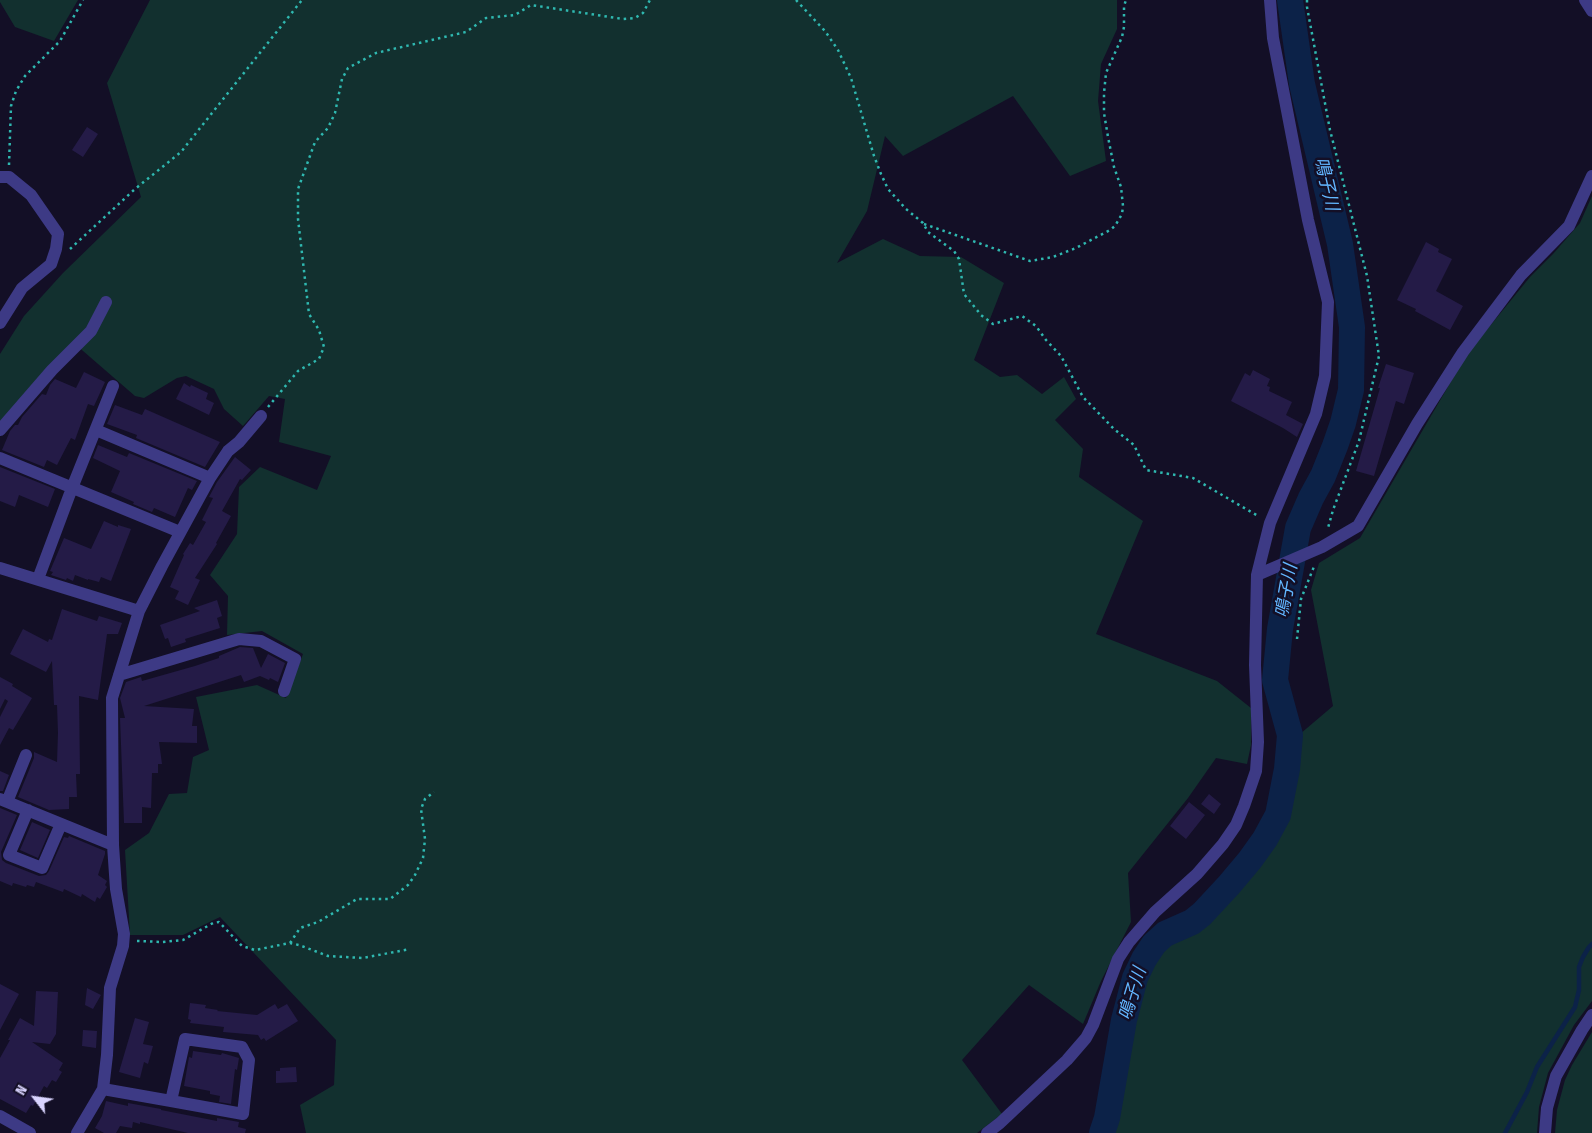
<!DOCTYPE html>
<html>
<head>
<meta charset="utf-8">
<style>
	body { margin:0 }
	#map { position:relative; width:1592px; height:1133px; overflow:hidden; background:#130f26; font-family:"Fira Sans Condensed",sans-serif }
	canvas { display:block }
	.north { position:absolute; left:10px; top:1073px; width:50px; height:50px; -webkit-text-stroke:4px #130f26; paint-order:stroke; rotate:300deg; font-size:14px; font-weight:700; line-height:20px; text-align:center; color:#d9d4ff }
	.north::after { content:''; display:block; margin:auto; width:18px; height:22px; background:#d9d4ff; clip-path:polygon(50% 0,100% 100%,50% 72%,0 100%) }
</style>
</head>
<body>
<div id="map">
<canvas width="1592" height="1133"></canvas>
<div class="north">N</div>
</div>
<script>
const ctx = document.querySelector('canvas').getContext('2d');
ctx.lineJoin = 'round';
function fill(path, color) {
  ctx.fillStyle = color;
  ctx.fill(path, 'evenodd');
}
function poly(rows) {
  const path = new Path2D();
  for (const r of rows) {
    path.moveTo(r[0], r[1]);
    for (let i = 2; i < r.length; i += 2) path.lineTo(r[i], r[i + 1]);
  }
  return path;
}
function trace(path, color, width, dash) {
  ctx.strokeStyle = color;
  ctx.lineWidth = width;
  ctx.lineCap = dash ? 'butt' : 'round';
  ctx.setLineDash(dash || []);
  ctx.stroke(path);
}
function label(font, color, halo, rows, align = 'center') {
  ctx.font = font + ' "Fira Sans Condensed","Noto Sans JP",sans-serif';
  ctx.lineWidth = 5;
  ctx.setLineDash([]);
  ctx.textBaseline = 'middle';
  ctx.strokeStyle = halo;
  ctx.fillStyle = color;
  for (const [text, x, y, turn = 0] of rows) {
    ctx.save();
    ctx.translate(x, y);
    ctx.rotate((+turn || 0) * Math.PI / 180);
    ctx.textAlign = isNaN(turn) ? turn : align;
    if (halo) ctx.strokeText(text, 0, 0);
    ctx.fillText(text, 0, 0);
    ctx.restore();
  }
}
fill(poly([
	[0,0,78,0,54,41,15,27,0,2],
	[150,0,1117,0,1117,29,1101,64,1098,101,1106,161,1070,176,1013,96,903,156,885,136,867,211,837,263,883,239,920,256,961,257,1004,283,974,360,1000,377,1017,375,1042,394,1064,377,1076,399,1055,420,1083,449,1079,477,1143,521,1096,634,1217,681,1251,708,1251,745,1247,764,1216,758,1188,798,1128,873,1131,922,1101,981,1083,1024,1029,985,962,1060,1002,1114,977,1133,306,1133,300,1105,334,1085,336,1040,220,917,183,935,130,935,125,850,149,833,169,794,187,793,193,757,209,750,196,697,257,685,286,698,303,654,262,631,227,635,228,596,210,575,237,534,239,487,260,467,317,490,331,456,279,442,285,399,269,396,243,426,224,409,214,389,186,376,177,378,144,398,135,396,75,344,0,423,0,354,24,316,63,273,141,197,107,83],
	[1592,196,1592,1001,1574,1025,1548,1073,1539,1107,1537,1133,1112,1133,1116,1120,1134,1022,1144,981,1152,964,1161,950,1171,942,1197,930,1209,921,1258,866,1274,844,1287,819,1297,770,1300,734,1333,706,1311,590,1319,563,1360,538,1467,354,1530,277,1553,254,1580,223],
	[1592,1032,1592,1133,1555,1133,1557,1110,1565,1080,1572,1065]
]), '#12302f');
trace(poly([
	[1505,1133,1527,1092,1537,1067,1575,1007,1579,990,1579,967,1583,957,1589,947,1592,944]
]), '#0c2248', 4.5);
trace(poly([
	[1102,1133,1107,1118,1124,1020,1135,978,1144,959,1154,944,1165,934,1192,922,1202,914,1229,885,1250,860,1265,839,1278,815,1287,769,1290,735,1275,680,1280,629,1298,528,1311,498,1323,476,1335,446,1343,423,1351,390,1352,327,1340,244,1302,84,1290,0]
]), '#0c2248', 26);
fill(poly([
	[87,127,98,134,83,157,72,150],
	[1426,242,1439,249,1438,252,1452,259,1436,291,1463,306,1450,330,1415,311,1416,309,1397,300],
	[1386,364,1414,373,1404,404,1396,401,1374,476,1356,471,1380,388,1378,388],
	[1253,370,1270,379,1267,386,1270,387,1269,391,1292,402,1286,415,1303,424,1297,437,1283,428,1231,401,1245,373,1250,376],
	[84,372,105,382,94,406,88,404,75,440,71,438,57,465,47,460,44,467,2,450,10,431,15,425,18,425,22,417,42,394,46,395,50,385,55,379,76,388],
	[184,383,190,387,191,385,208,393,206,399,214,403,209,415,176,399],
	[115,405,142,415,145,409,220,442,205,467,136,438,137,435,107,424],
	[98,445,127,457,129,453,197,481,192,490,188,488,175,517,154,508,152,512,133,504,134,502,111,492,120,471,93,458],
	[235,457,251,470,242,480,240,479,222,511,231,516,216,543,217,544,195,578,200,580,188,605,175,599,179,591,170,587,184,555,183,554,190,543,193,545,206,522,202,520,213,498,209,497,217,482],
	[0,467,55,489,48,507,19,495,15,507,0,501],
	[104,521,118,527,118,525,131,529,111,581,101,577,99,582,88,579,88,580,75,575,73,581,67,578,66,580,51,575,53,572,50,571,64,538,91,549],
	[217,600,222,616,217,618,220,628,185,639,186,642,171,647,168,638,165,639,160,625,200,611,194,608],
	[62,609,97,621,99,616,122,623,118,634,107,634,98,700,79,696,80,774,76,774,77,797,69,797,69,809,49,810,18,797,34,758,34,752,57,762,58,733,57,705,54,705,52,661,46,672,10,654,23,629,48,642,49,639,52,640],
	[240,647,253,648,261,668,268,654,285,663,278,682,270,678,269,680,260,676,244,682,241,675,144,706,194,709,192,726,197,726,197,743,159,742,162,764,158,764,158,773,152,773,151,808,142,807,142,823,124,823,120,718,125,718,120,698,126,682,141,677,142,681,195,666,219,658,219,656],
	[0,677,13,684,12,686,32,698,13,730,9,728,0,745,0,717,8,701,5,699,0,709],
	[0,771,9,775,3,791,0,791],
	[1209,794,1221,804,1214,814,1201,804],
	[1189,802,1205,815,1186,839,1170,826],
	[0,808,17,815,1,852,2,860,6,863,39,876,46,875,49,871,64,837,68,838,69,836,105,851,105,854,98,875,107,881,105,885,107,887,100,899,97,897,95,902,82,894,81,897,64,889,63,892,36,882,34,887,27,885,26,887,13,883,12,886,0,881],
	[32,822,50,830,38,858,20,850],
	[0,984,19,994,0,1030],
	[87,988,101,995,93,1009,85,1005],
	[36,991,58,992,56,1034,50,1044,32,1042,63,1063,59,1070,62,1072,56,1082,52,1080,47,1088,44,1086,33,1106,31,1105,26,1113,0,1099,0,1058,10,1040,8,1040,20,1018,34,1026],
	[190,1003,206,1005,205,1008,218,1010,217,1011,257,1015,275,1004,278,1009,287,1004,298,1021,266,1041,264,1038,261,1040,258,1035,223,1032,224,1027,190,1023,191,1020,188,1019],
	[135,1018,149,1022,143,1044,153,1046,148,1064,144,1062,140,1078,119,1072],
	[83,1030,97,1031,96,1048,82,1046],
	[193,1051,221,1055,222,1053,239,1058,237,1070,235,1069,231,1104,219,1102,220,1096,210,1094,210,1091,184,1086,189,1057,192,1058],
	[296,1067,297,1082,276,1083,276,1071,280,1071,280,1068],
	[106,1101,128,1106,128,1103,161,1109,161,1110,217,1121,217,1118,239,1122,238,1127,246,1129,245,1133,188,1133,140,1122,140,1124,133,1122,132,1128,120,1126,116,1133,104,1133,95,1128,102,1116]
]), '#241b47');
trace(poly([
	[796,0,825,31,838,50,851,78,874,156,881,174,888,189,906,209,923,223,928,232,954,251,959,259,964,294,981,315,993,324,1022,316,1036,326,1046,340,1061,356,1083,397,1114,429,1134,445,1146,470,1193,478,1258,516],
	[1307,0,1307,7,1330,130,1367,276,1379,356,1359,441,1333,510,1328,528],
	[9,165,11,106,16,91,25,76,60,41,83,0],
	[924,224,1030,261,1053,257,1076,248,1110,230,1115,226,1122,214,1123,206,1121,187,1114,167,1108,137,1104,113,1104,93,1106,73,1122,37,1124,27,1124,6,1126,0],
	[70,249,135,189,181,152,302,0],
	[268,407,298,371,319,359,324,347,319,330,309,314,298,219,298,189,315,142,328,128,335,113,342,79,348,68,376,53,466,32,486,18,515,15,531,5,623,19,635,18,643,13,650,0],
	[1297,639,1301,599,1315,564],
	[137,941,162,942,183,940,213,923,219,922,242,946,255,950,290,943,299,945,328,956,363,958,410,949],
	[290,943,300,928,318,922,357,899,390,899,408,885,415,875,423,858,425,839,421,809,425,799,434,792]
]), '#2fb8b0', 2.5, [2.5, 4]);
trace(poly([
	[1585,0,1592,11],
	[0,177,9,177,31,195,58,234,56,249,51,264,22,288,0,323],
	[0,430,52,370,91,331,106,302],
	[96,430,210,478],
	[0,458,180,532],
	[0,568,139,611],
	[1257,575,1322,547,1358,526,1417,424,1463,352,1521,275,1569,226,1592,176],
	[38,579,72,488,113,386],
	[119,675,239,639,261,641,295,659,284,691],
	[0,799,113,845],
	[7,802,26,755],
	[28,810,9,855,42,868,61,824],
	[103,1089,171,1101,243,1114,249,1060,242,1047,185,1039,171,1101],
	[0,1116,30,1133],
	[77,1133,103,1089,107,1055,110,988,123,946,124,934,116,889,113,845,112,698,139,611,162,566,210,478,228,451,239,442,261,416],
	[987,1133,1000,1123,1067,1060,1086,1038,1093,1025,1118,959,1129,942,1155,912,1197,874,1223,844,1236,825,1244,806,1256,771,1258,742,1255,665,1257,575,1270,523,1316,414,1325,376,1328,302,1308,220,1285,100,1273,38,1270,0],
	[1545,1133,1547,1108,1556,1076,1582,1030,1592,1015]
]), '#3d3a85', 12);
label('italic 18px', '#62b6ff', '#130f26', [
	["鳴子川",1326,184,77],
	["鳴子川",1287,591,-80],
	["鳴子川",1133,994,-73]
]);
</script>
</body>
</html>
